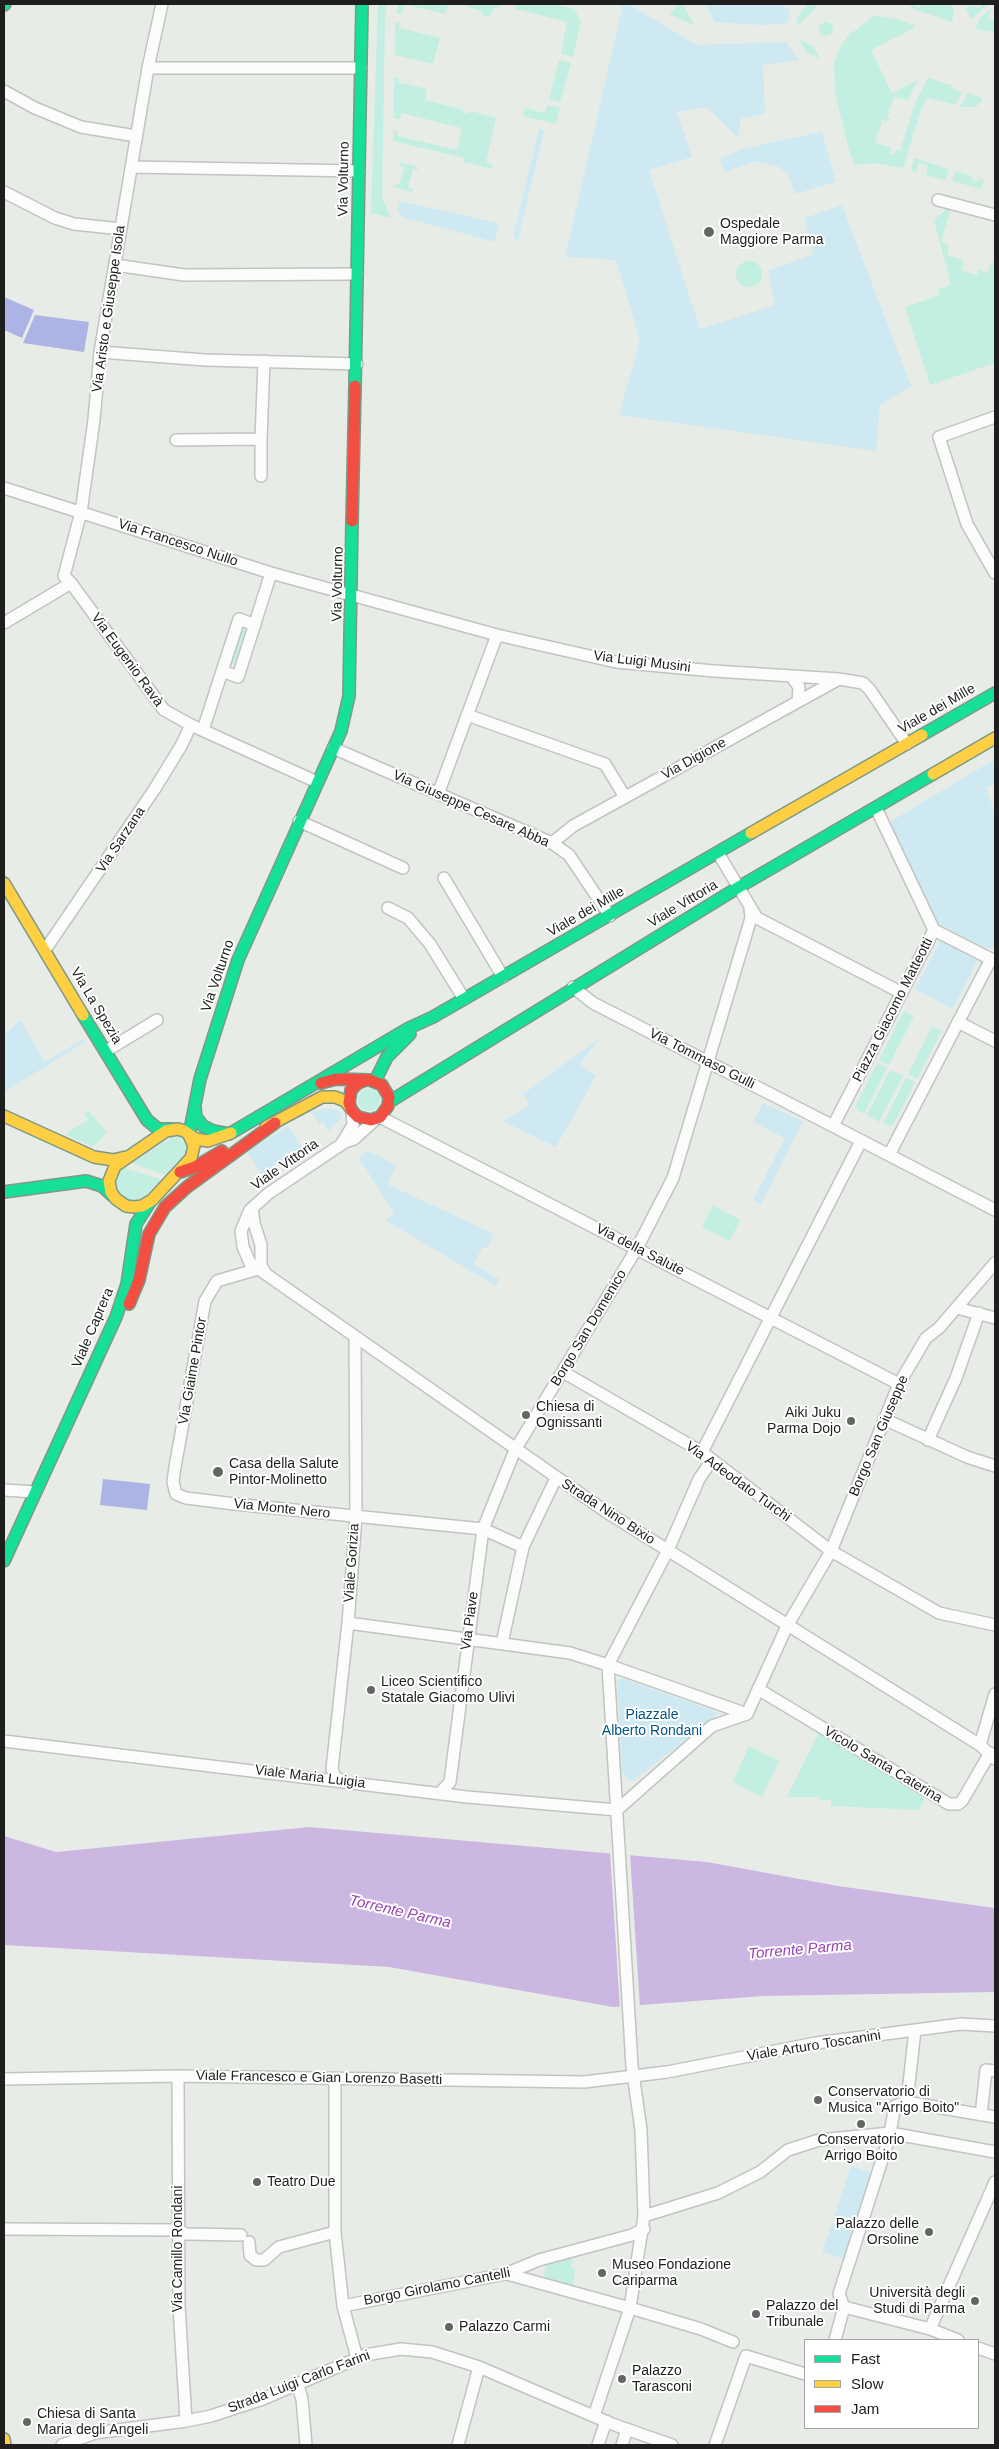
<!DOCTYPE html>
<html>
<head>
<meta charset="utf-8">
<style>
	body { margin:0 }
	#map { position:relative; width:999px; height:2449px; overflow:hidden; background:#e7ede6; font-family:Arial,sans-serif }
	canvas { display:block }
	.frame { position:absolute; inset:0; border:5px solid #1e1e1e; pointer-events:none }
	.legend { position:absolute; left:804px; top:2339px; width:175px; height:90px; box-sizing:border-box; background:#fff; border:1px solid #a5a5a5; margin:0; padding:6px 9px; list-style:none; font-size:15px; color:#1e1e1e }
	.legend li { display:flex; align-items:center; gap:10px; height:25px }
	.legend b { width:25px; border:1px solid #a5a5a5 }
</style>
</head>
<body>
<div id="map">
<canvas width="999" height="2449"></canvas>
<div class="frame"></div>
<ul class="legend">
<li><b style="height:6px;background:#16e098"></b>Fast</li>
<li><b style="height:6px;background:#ffcf43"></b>Slow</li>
<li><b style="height:6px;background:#f24e42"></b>Jam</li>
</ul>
</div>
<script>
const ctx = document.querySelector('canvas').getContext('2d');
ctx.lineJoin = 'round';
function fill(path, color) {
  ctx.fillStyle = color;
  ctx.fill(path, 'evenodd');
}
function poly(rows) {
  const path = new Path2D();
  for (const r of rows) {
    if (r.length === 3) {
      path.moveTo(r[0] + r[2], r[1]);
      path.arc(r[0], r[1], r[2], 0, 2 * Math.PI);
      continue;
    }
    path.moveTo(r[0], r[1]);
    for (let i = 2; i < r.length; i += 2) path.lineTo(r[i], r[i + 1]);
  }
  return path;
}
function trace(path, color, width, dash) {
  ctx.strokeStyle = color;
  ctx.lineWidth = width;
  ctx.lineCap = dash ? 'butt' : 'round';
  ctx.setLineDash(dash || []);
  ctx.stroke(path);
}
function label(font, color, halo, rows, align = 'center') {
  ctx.font = font + ' Arial,sans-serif';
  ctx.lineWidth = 4;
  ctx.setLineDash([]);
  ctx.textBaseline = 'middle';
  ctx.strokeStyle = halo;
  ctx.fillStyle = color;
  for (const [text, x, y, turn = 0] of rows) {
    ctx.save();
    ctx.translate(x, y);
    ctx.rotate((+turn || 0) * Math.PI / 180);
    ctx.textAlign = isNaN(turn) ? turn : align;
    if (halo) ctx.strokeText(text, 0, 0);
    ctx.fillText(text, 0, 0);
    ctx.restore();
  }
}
fill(poly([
	[378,4,387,4,385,20,382,198,391,218,371,213],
	[399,4,448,4,445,14,404,4,402,14,396,13],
	[455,4,501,4,500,8,496,7,492,10,490,17,482,15,483,11],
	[516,4,554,4,574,9,581,21,573,57,561,54,567,22,515,9],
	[679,4,683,4,695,26,669,14],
	[808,4,819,4,805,19,796,26,799,14],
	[921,4,951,4,954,11,952,22,910,8,912,5,920,8],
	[982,4,989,4,971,19,966,8,972,5,980,8],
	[992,8,988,18,995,21,995,32,975,29,980,18],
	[874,16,892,18,914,25,914,28,871,50,892,93,918,80,908,100,894,97,887,118,890,119,889,122,880,119,882,122,875,143,892,148,890,154,894,155,896,150,900,151,915,103,928,78,952,85,951,88,962,92,955,105,928,98,922,107,903,168,875,163,854,165,853,158,851,158,835,93,834,64,838,51,851,31,853,32],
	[826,29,7],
	[395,22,400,23,399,28,440,38,433,64,395,55],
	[798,39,813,46,820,59,807,53],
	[559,60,571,63,560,102,549,99],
	[394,77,399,78,398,82,427,89,425,100,461,109,466,114,471,111,496,118,486,162,493,165,492,169,463,162,464,158,393,141,393,130,398,131,397,136,457,150,462,128,402,113,400,119,394,118],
	[968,93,983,98,982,100,976,107,960,107],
	[547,105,560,108,556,124,523,116,525,108,545,113],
	[914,158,949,169,945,180,926,175,928,166,919,163,916,172,911,171],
	[400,162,418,167,418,170,413,169,408,187,413,189,412,192,394,187,395,184,399,185,404,167,399,165],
	[955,171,972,176,972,180,977,182,979,178,984,180,981,189,952,181],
	[949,207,951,208,941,242,949,245,947,255,964,260,961,270,977,275,979,270,988,273,991,262,995,263,995,363,930,385,905,307,938,296,939,289,951,285,934,220],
	[749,274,13],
	[242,629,249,631,239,666,230,663],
	[904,1011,914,1016,889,1065,879,1060],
	[932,1026,942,1031,917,1079,908,1074],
	[877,1063,887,1068,864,1114,857,1110,856,1105],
	[890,1070,903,1076,879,1122,867,1115],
	[906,1078,915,1082,893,1125,889,1126,883,1123],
	[369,1100,11],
	[89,1111,107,1133,93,1147,65,1134,88,1120,84,1114],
	[172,1137,180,1137,186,1145,184,1155,165,1175,132,1163],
	[124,1168,160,1179,160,1181,145,1196,139,1199,130,1200,123,1197,117,1189,116,1180,119,1172],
	[713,1205,740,1220,730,1241,702,1227],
	[819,1732,925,1796,919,1810,831,1806,831,1800,820,1800,820,1797,787,1797],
	[749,1746,779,1761,762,1797,733,1782],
	[573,2255,571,2268,575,2269,573,2287,543,2279,547,2263]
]), '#c3eee2');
fill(poly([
	[623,4,628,4,697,45,786,42,799,60,763,65,765,113,740,119,739,139,706,107,677,112,692,157,649,170,700,329,775,305,768,271,813,254,804,218,842,205,911,386,880,405,876,451,619,415,640,340,616,260,565,257],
	[705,4,781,4,790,11,788,23,762,25,715,22],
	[539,129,544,130,518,240,513,238],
	[822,132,836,182,795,194,788,175,779,167,756,161,724,172,720,159,741,149],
	[399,201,499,223,495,242,402,217,398,211],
	[995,759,995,784,986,788,995,813,995,948,985,948,935,922,888,823],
	[941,940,978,959,953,1009,915,989],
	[20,1020,45,1062,83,1039,85,1042,4,1092,4,1035],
	[600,1038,580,1064,596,1076,556,1147,503,1121,530,1105,523,1094],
	[763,1103,803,1121,761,1204,753,1200,785,1138,753,1122],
	[329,1108,337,1110,341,1113,341,1119,328,1131,323,1122,319,1124,312,1112],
	[288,1126,302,1147,262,1174,247,1152],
	[368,1151,397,1165,387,1184,494,1234,487,1248,483,1247,473,1264,499,1279,496,1286,385,1220,394,1213,359,1158],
	[622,1678,719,1713,634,1780,628,1779,622,1772,617,1680],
	[851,2166,872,2173,854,2227,833,2220],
	[832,2223,853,2231,844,2259,822,2252]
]), '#cfe9f3');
fill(poly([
	[4,297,34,310,22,338,4,330],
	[35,315,89,322,84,352,23,343],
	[103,1479,150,1484,147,1510,100,1505]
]), '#acb4e5');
fill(poly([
	[309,1827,707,1862,838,1886,995,1908,995,1992,764,1996,613,2007,389,1967,4,1945,4,1836,56,1852]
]), '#ccb7e2');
fill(poly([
	[610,1852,630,1854,640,2007,620,2009]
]), '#e7ede6');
const street = poly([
	[162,4,148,68,100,352,94,420,81,512,64,576,71,583,164,710,191,725,317,782],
	[148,68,361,68],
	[4,91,35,108,81,127,136,136],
	[131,167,359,171],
	[4,192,55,218,74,224,121,229],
	[938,200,995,215],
	[115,265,184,275,357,274],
	[100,352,205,360,357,364],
	[995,417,939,437,967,524,995,573],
	[261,439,261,476],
	[176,440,261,439,264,361],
	[4,488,271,573,497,635,616,662,714,671,839,679,863,683,870,690,907,744],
	[4,623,71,583],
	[222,671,238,677,271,573],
	[791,676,799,687,798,701],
	[467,715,605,764,625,797],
	[203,730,239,619,255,625],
	[333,748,552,843,569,855,610,916],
	[438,794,497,635],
	[876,808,934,930],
	[299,821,403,868],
	[552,843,573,826,839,679],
	[718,853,757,918,902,993],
	[444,878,503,977],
	[388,908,408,918,430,944,464,999],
	[45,950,154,790,181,746,191,725],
	[573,987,593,1003,833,1126],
	[958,1022,995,1041],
	[106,1051,157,1020],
	[380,1117,899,1384],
	[376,1119,354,1139,345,1142,269,1193,250,1210,241,1231,243,1247,250,1263,605,1511,980,1745,995,1759],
	[342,1143,353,1125,352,1111],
	[889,1155,991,959,934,930,833,1126,995,1210],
	[252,1208,254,1223,261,1245,261,1266,266,1274],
	[258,1269,217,1281,205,1301,175,1467,173,1482,176,1494,186,1498,235,1504,483,1529,523,1547],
	[957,1308,995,1318],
	[563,1372,702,1452,831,1551,939,1613,995,1625],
	[884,1419,967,1457,995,1466],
	[928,1440,956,1378,979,1313],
	[702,1452,861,1141],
	[4,1490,35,1492],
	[348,1623,570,1653,608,1665,668,1550,699,1479,712,1460],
	[502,1643,523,1547,556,1478],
	[758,1689,949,1804,958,1804,962,1801,990,1753],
	[747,1714,787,1626,831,1551,899,1384,926,1338,939,1328,995,1263],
	[4,1741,467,1797,617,1810],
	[980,1745,995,1694],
	[343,1781,335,1777,332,1769,348,1623,356,1516,355,1337],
	[440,1793,450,1782,483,1529,515,1450,637,1248,673,1178,751,918,750,909],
	[617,1810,712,1726,747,1714],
	[178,2076,179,2306,186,2421],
	[4,2079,178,2076,584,2082,667,2072,816,2043,961,2024,995,2026],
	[335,2080,335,2232,343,2306,357,2358],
	[907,2102,915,2030],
	[981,2115,986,2070,995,2071],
	[644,2216,718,2193,760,2172,788,2150,819,2140,890,2133,995,2152],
	[4,2229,178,2230,186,2234,241,2235],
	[249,2242,250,2255,256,2260,264,2260,279,2247,335,2232],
	[507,2274,630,2308,701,2329,733,2342],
	[343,2306,505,2274,539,2260,632,2235,644,2229],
	[844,2307,839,2294,889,2138,895,2106,907,2102,995,2117],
	[844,2307,930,2329,958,2340],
	[930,2329,995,2182],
	[835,2340,844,2307],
	[978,2348,995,2354],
	[297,2383,302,2399,306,2445],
	[594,2416,630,2308,644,2216,641,2130,632,2066,608,1665,747,1714],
	[62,2445,95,2433,186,2421,211,2416,263,2399,365,2355,401,2349,432,2352,479,2367,612,2424,672,2445],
	[458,2445,479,2367],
	[598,2445,606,2421],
	[622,2445,627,2429],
	[715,2445,746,2356,805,2374]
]);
const fast = poly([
	[4,5,5,4],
	[355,386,362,4],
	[922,735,995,693],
	[83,1015,147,1120,158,1129,172,1129],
	[375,1081,387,1057,410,1034],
	[389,1102,739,887,933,774],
	[195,1108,196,1117,203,1126,213,1131,229,1134],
	[231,1133,409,1028,433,1017,751,833],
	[189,1135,200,1079,238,960,341,731,349,696,352,521],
	[4,1192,86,1181,102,1186,113,1196],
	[4,1561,116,1317,127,1284,136,1224,150,1202]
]);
const slow = poly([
	[933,774,995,738],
	[751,833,922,735],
	[4,883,83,1015],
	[4,1116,94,1157,113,1160,126,1157],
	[266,1127,322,1097,335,1097,345,1101,350,1107],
	[189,1135,194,1146,191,1158,152,1200,142,1206,134,1207,126,1206,116,1199,111,1192,109,1181,115,1166,166,1131,178,1129,184,1131,196,1139,208,1141,231,1133],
	[4,2439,5,2445]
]);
const jam = poly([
	[352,521,355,386],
	[321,1083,336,1079,370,1080,382,1085,389,1097,388,1106,380,1117,371,1120,358,1117,352,1111,349,1103,351,1090,358,1083,366,1080],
	[180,1172,195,1167,222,1151],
	[129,1304,139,1280,149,1234,165,1207,187,1187,275,1123]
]);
trace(street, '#c1c4c1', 14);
trace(fast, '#7e9886', 14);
trace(slow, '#7e9886', 14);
trace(jam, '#7e9886', 14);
trace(street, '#fbfcfb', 11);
trace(fast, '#16e098', 11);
trace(slow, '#ffcf43', 11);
trace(jam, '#f24e42', 11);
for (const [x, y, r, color] of [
	[709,232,6,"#646664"],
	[526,1415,5,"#646664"],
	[851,1421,5,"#646664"],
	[218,1472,6,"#646664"],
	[371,1690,5,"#646664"],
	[818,2100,5,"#646664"],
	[861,2124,5,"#646664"],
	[257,2182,5,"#646664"],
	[929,2232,5,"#646664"],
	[602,2273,5,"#646664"],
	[975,2301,5,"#646664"],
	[756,2314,5,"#646664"],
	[449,2327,5,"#646664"],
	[622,2379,5,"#646664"],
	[27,2422,5,"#646664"]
]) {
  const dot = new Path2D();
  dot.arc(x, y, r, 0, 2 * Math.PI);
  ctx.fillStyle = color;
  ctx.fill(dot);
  trace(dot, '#fff', 2);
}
label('14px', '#1e1e1e', '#fff', [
	["Via Volturno",344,179,-89],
	["Via Aristo e Giuseppe Isola",109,309,-82],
	["Via Francesco Nullo",178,543,18],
	["Via Volturno",338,584,-89],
	["Via Eugenio Ravà",127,660,54],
	["Via Luigi Musini",642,662,7],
	["Viale dei Mille",937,709,-30],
	["Via Digione",694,759,-29],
	["Via Giuseppe Cesare Abba",471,809,24],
	["Via Sarzana",121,840,-56],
	["Viale Vittoria",683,904,-31],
	["Viale dei Mille",586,912,-30],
	["Via Volturno",218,976,-71],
	["Via La Spezia",96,1006,59],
	["Piazza Giacomo Matteotti",893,1010,-63],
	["Via Tommaso Gulli",702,1059,27],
	["Viale Vittoria",285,1165,-35],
	["Via della Salute",640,1250,27],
	["Viale Caprera",93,1328,-67],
	["Borgo San Domenico",589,1328,-59],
	["Via Giaime Pintor",193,1371,-80],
	["Borgo San Giuseppe",879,1436,-67],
	["Via Adeodato Turchi",738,1482,36],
	["Via Monte Nero",282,1509,6],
	["Strada Nino Bixio",608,1512,33],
	["Viale Gorizia",352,1563,-86],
	["Via Piave",470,1621,-82],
	["Vicolo Santa Caterina",883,1765,31],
	["Viale Maria Luigia",310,1777,7],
	["Viale Arturo Toscanini",814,2046,-9],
	["Viale Francesco e Gian Lorenzo Basetti",319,2078,1],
	["Via Camillo Rondani",178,2249,-90],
	["Borgo Girolamo Cantelli",437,2287,-11],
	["Strada Luigi Carlo Farini",299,2382,-21]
]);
label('14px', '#1e1e1e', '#fff', [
	["Ospedale",720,224],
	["Maggiore Parma",720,240],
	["Chiesa di",536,1407],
	["Ognissanti",536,1423],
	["Aiki Juku",841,1413,"right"],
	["Parma Dojo",841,1429,"right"],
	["Casa della Salute",229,1464],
	["Pintor-Molinetto",229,1480],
	["Liceo Scientifico",381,1682],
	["Statale Giacomo Ulivi",381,1698],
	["Conservatorio di",828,2092],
	["Musica \"Arrigo Boito\"",828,2108],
	["Conservatorio",861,2140,"center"],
	["Arrigo Boito",861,2156,"center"],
	["Teatro Due",267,2182],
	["Palazzo delle",919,2224,"right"],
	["Orsoline",919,2240,"right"],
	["Museo Fondazione",612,2265],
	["Cariparma",612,2281],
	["Università degli",965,2293,"right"],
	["Studi di Parma",965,2309,"right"],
	["Palazzo del",766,2306],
	["Tribunale",766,2322],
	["Palazzo Carmi",459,2327],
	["Palazzo",632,2371],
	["Tarasconi",632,2387],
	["Chiesa di Santa",37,2414],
	["Maria degli Angeli",37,2430]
], 'left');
label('14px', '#035684', '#fff', [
	["Piazzale",652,1715],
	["Alberto Rondani",652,1731]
]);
label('italic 15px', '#9b43b4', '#fff', [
	["Torrente Parma",400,1912,13],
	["Torrente Parma",800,1950,-5]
]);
</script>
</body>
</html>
